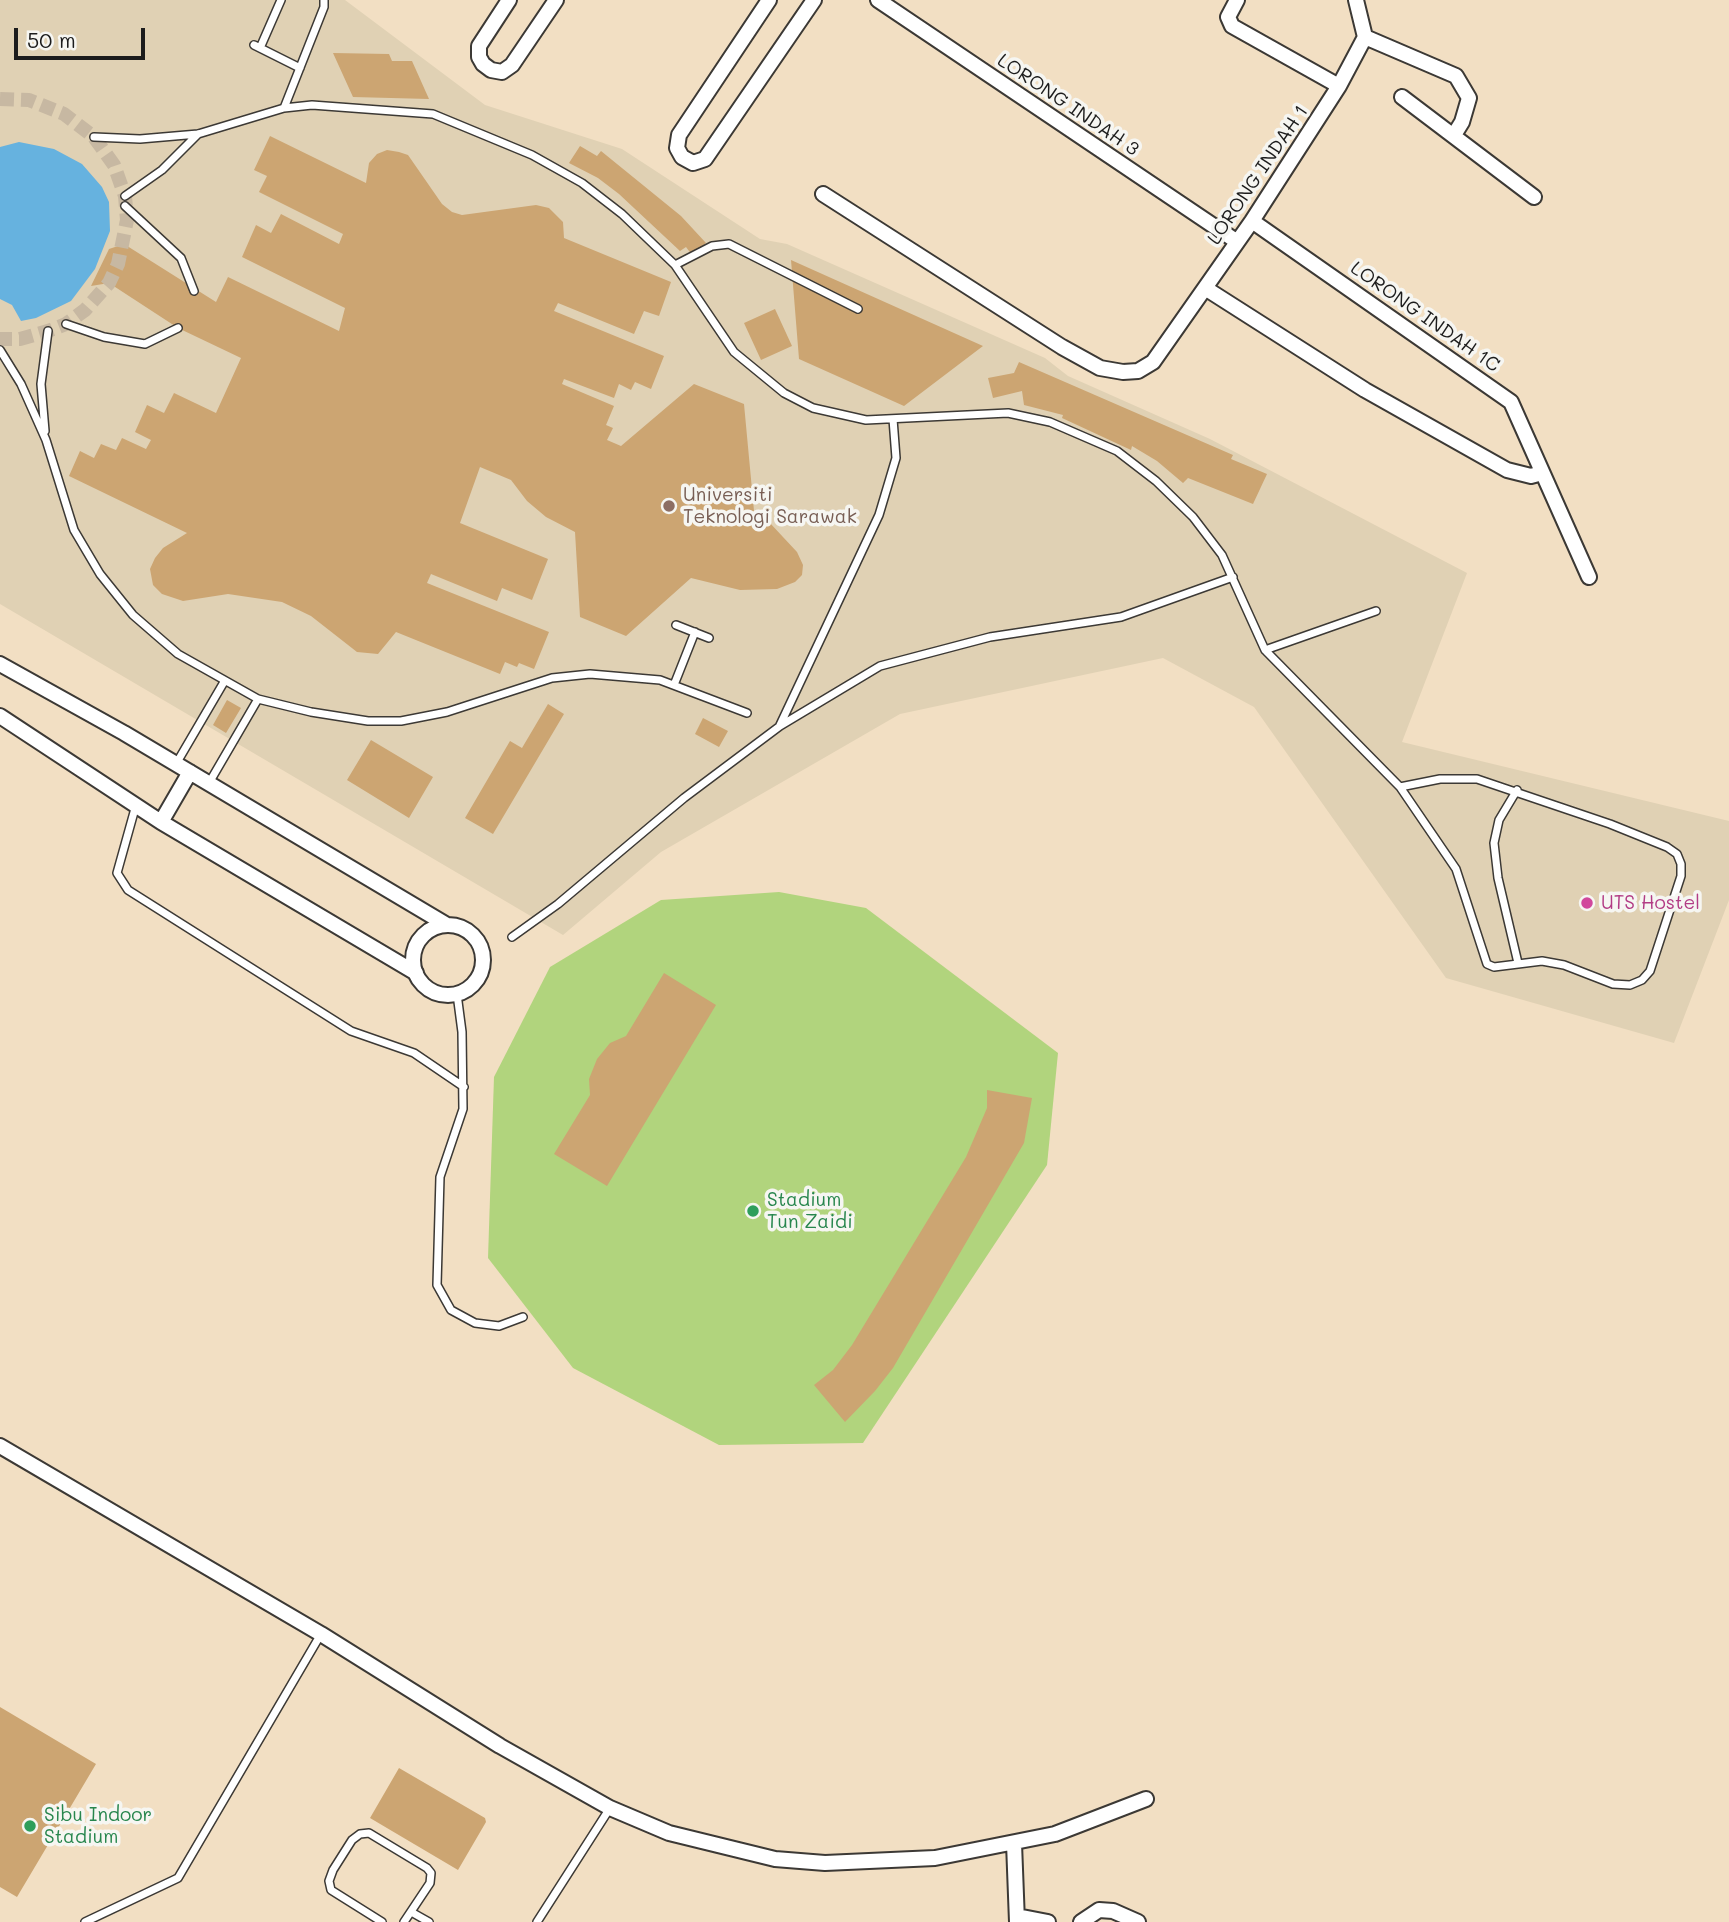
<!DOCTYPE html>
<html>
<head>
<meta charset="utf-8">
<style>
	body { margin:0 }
	#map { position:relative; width:1729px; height:1922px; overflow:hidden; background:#f2dfc3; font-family:Mali,sans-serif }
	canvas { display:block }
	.scale { position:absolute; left:14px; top:28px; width:131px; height:32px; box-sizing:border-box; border:4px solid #1c1c1c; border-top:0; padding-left:9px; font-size:21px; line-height:24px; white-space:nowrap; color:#1c1c1c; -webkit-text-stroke:5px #f6f6f2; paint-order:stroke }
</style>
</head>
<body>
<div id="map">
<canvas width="1729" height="1922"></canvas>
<div class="scale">50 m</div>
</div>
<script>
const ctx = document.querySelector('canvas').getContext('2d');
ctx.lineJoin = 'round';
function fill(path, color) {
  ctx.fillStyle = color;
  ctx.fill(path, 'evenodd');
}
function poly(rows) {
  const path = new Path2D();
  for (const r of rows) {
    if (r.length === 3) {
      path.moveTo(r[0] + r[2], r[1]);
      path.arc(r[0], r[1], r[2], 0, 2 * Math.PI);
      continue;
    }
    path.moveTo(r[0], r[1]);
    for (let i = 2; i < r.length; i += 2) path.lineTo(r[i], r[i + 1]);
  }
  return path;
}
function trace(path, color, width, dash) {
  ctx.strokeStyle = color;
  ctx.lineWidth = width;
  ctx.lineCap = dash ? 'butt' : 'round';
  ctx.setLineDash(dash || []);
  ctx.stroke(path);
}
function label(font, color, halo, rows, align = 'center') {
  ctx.font = font + ' Mali,sans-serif';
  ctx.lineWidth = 7;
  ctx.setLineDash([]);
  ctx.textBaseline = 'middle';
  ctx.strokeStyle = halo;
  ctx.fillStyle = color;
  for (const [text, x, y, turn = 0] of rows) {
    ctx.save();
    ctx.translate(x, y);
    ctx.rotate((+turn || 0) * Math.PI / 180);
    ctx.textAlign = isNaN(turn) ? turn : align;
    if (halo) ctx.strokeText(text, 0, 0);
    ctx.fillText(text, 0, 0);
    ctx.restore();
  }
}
fill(poly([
	[0,0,345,0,485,105,622,149,760,239,787,244,1045,358,1068,376,1210,439,1467,573,1402,742,1729,821,1729,900,1674,1043,1446,978,1254,707,1163,658,900,714,661,852,563,935,0,604]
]), '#e0d1b4');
fill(poly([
	[779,892,866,908,1058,1053,1047,1165,863,1443,719,1445,573,1368,488,1258,494,1077,550,967,661,900]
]), '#b1d47d');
fill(poly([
	[19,142,54,149,82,164,102,187,109,202,110,231,95,269,71,301,36,318,21,321,12,305,0,299,0,147]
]), '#66b2df');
fill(poly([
	[333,53,389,54,392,61,412,61,429,99,353,97],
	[270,136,366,183,369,163,377,154,387,150,399,152,408,155,442,204,452,212,462,215,536,205,549,208,563,222,564,238,671,282,659,316,644,311,634,334,558,303,554,311,664,356,651,389,635,382,631,390,619,384,614,398,564,379,562,384,614,406,606,425,613,428,607,440,621,446,694,384,744,404,754,511,769,522,797,552,803,565,802,575,795,582,777,589,740,590,691,578,626,636,580,617,575,532,546,517,527,501,511,480,480,467,460,523,548,559,532,600,502,588,497,601,431,574,427,583,549,632,534,669,519,663,517,667,505,662,500,674,396,632,378,654,357,652,311,616,282,602,228,594,183,601,162,594,153,585,150,569,155,558,163,548,187,533,69,476,80,451,94,458,101,444,116,450,122,438,146,449,151,440,135,432,147,405,164,413,174,393,216,413,241,358,178,328,109,283,91,286,109,249,124,244,216,302,228,277,339,331,345,308,242,257,256,225,271,233,281,214,339,244,343,234,259,192,267,176,254,170],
	[580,146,597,156,601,151,681,216,706,243,692,255,686,247,680,251,619,194,598,178,569,163],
	[791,260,983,346,904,406,799,359],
	[775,309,792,346,761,360,744,323],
	[1019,362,1233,455,1231,459,1267,474,1253,504,1188,478,1183,483,1157,461,1132,446,1131,450,1062,418,1063,415,1024,405,1022,391,993,398,988,378,1014,373],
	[227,700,241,708,226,733,213,725],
	[548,704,564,714,493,834,465,818,510,741,522,748],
	[703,718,728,731,719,747,695,734],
	[371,740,433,777,409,818,347,780],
	[664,973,716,1005,607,1186,554,1154,590,1095,589,1079,597,1059,610,1043,626,1036],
	[987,1090,1032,1098,1024,1143,893,1368,875,1391,845,1422,814,1385,833,1370,852,1345,966,1157,987,1108],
	[0,1707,96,1764,17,1897,0,1887],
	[399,1768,485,1818,486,1822,458,1870,370,1818]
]), '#cca572');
trace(poly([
	[0,99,29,100,64,114,94,137,114,165,125,196,127,220,118,264,109,283,85,310,66,324,48,331,20,339,0,339]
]), '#c7b8a2', 14, [14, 7]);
const service = poly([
	[254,45,300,68],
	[260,48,281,0],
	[284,108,324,7,324,0],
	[94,137,140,139,198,134,284,108,312,105,433,114,532,155,582,183,622,214,675,265,734,352,784,393,813,408,866,420,1008,413,1050,422,1117,451,1156,481,1193,517,1222,555,1265,650,1400,787,1440,779,1477,779,1610,824,1667,847,1677,854,1681,864,1681,876,1650,971,1642,980,1630,985,1613,984,1564,965,1542,961,1494,967,1487,964,1456,869,1400,787],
	[125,196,162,170,198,134],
	[125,206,181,258,194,291],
	[675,265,712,246,729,244,858,309],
	[66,324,104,337,145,344,178,328],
	[0,350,21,384,46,440,74,530,100,574,133,615,178,654,258,699,311,712,368,721,401,721,447,712,552,678,590,674,660,680,747,713],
	[45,431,41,384,48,331],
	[676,625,709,638],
	[1265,650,1376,611],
	[674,685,695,632],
	[780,725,879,515,896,458,893,419],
	[176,764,224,682],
	[209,783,258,699],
	[1517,790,1499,820,1494,843,1498,878,1518,963],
	[136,805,117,873,128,890,351,1031,414,1053,464,1087],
	[512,937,558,904,684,798,780,726,880,666,990,637,1121,617,1233,577],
	[457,994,462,1032,463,1109,440,1177,437,1285,451,1310,475,1323,499,1326,523,1317],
	[413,1913,429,1922],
	[85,1922,178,1878,321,1634],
	[382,1922,331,1890,329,1881,333,1870,352,1840,360,1834,369,1833,427,1868,431,1873,430,1883,404,1922],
	[537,1922,610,1808]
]);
const minor = poly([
	[509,0,479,46,479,57,483,64,491,70,502,72,512,65,556,0],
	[769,0,679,135,677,148,682,157,693,163,705,159,814,0],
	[878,0,1236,241],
	[1237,0,1228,17,1232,26,1339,86],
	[1365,37,1456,76,1469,98,1462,122,1454,135],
	[1402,97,1534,197],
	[823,194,1062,347,1100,368,1123,372,1138,371,1153,362,1252,221,1339,86,1365,37,1356,0],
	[1252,221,1511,402,1589,577],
	[1205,288,1365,390,1507,470,1531,476,1542,473],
	[0,664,124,733,447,925],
	[0,716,161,822,416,973],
	[161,822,190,772],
	[448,960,35],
	[0,1446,321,1634,500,1746,610,1808,669,1833,775,1859,825,1863,935,1858,1055,1834,1146,1799],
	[1014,1843,1017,1922],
	[1017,1916,1048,1922],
	[1081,1922,1099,1910,1113,1911,1138,1922]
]);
trace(service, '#3c3935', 10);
trace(minor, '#3c3935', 18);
trace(service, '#fff', 7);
trace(minor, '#fff', 14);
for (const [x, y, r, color] of [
	[669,506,7,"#8d6e63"],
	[1587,903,7,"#d1479c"],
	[753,1211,7,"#2e9e5b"],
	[30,1826,7,"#2e9e5b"]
]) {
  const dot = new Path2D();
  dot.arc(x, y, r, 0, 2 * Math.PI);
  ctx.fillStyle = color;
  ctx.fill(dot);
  trace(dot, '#f6f6f2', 2.5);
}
label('19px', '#1c1c1c', '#f6f6f2', [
	["LORONG INDAH 3",1068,105,34],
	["LORONG INDAH 1",1258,175,-56],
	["LORONG INDAH 1C",1425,317,35]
]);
label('19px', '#785e54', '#f6f6f2', [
	["Universiti",683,495],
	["Teknologi Sarawak",683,517]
], 'left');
label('19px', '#b23c85', '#f6f6f2', [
	["UTS Hostel",1601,903]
], 'left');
label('19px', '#27864d', '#f6f6f2', [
	["Stadium",767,1200],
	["Tun Zaidi",767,1222],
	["Sibu Indoor",44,1815],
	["Stadium",44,1837]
], 'left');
</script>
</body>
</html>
